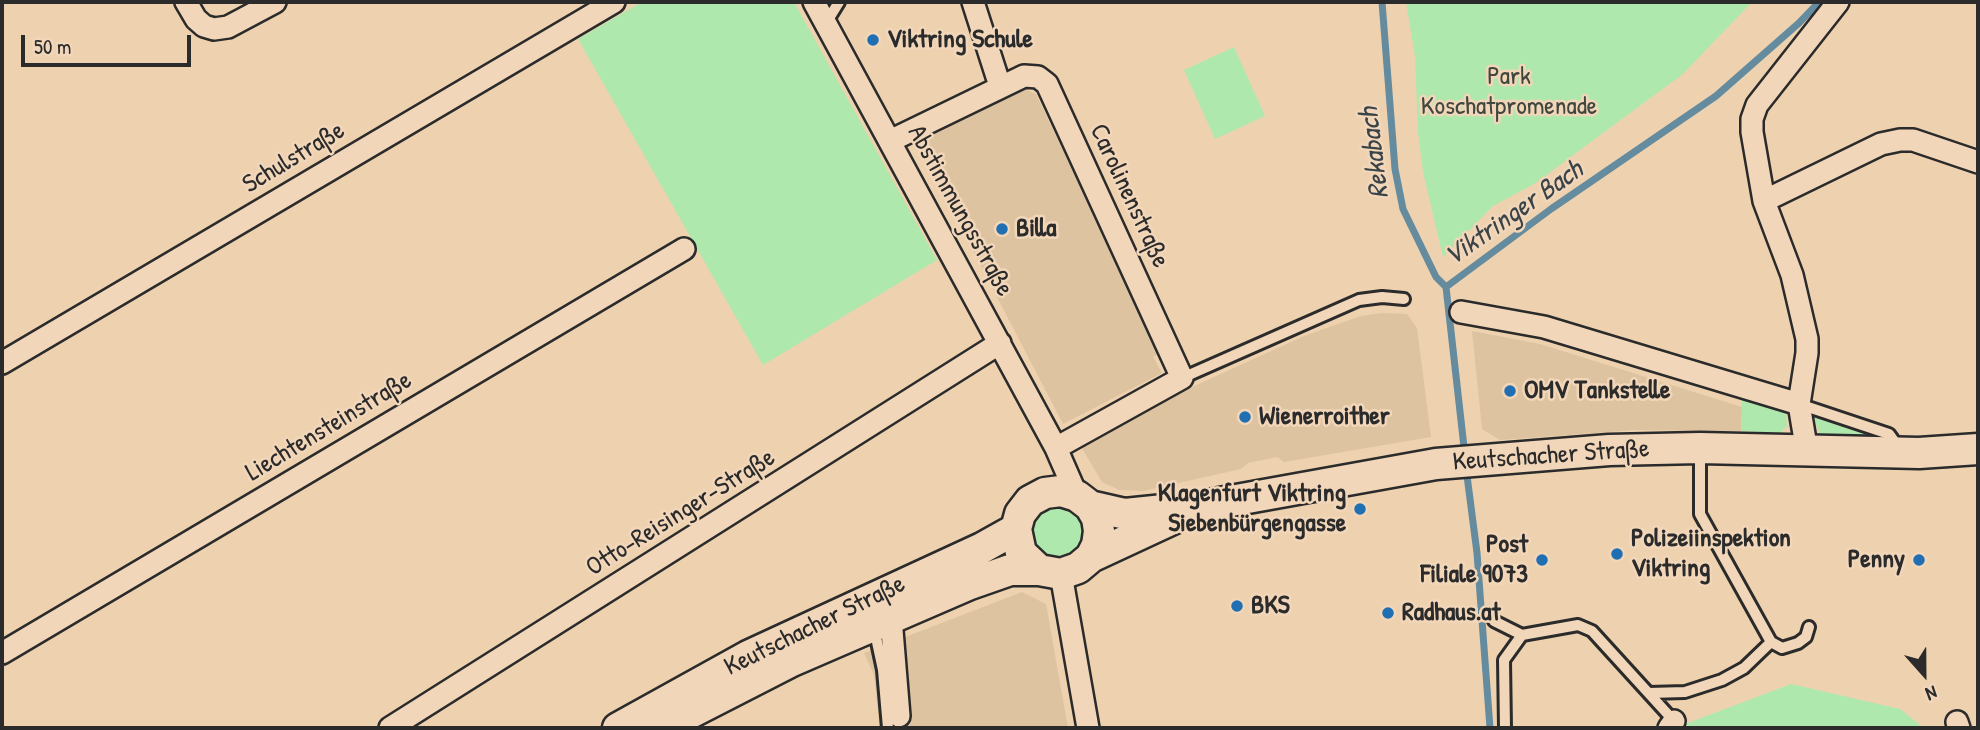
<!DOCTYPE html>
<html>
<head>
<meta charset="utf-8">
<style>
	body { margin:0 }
	#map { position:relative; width:1980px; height:730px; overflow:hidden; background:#eed2af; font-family:"Patrick Hand",sans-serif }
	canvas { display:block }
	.frame { position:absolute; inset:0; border:4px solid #2b2b2b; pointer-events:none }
	.north { position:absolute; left:1889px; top:639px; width:70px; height:70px; -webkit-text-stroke:5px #f2d6b9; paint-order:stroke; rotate:159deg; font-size:19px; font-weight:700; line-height:28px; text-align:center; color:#2b2b2b }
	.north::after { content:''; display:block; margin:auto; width:24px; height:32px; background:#2b2b2b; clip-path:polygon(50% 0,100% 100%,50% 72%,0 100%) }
	.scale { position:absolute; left:21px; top:35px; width:170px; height:32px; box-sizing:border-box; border:4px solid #2b2b2b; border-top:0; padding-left:9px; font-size:21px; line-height:24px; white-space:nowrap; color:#2b2b2b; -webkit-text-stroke:5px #f2d6b9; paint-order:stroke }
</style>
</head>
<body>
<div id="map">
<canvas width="1980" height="730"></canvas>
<div class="frame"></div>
<div class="north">N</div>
<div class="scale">50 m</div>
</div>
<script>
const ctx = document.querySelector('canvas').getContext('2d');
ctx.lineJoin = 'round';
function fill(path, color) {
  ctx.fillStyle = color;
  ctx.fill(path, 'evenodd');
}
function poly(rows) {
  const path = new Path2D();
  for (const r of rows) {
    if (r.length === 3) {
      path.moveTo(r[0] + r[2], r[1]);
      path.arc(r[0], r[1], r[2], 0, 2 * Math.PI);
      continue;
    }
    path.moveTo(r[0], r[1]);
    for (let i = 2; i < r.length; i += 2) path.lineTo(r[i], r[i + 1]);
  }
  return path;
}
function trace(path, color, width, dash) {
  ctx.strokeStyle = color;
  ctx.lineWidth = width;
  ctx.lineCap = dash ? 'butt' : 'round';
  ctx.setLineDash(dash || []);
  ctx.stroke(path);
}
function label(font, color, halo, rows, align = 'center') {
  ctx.font = font + ' "Patrick Hand",sans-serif';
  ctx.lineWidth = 5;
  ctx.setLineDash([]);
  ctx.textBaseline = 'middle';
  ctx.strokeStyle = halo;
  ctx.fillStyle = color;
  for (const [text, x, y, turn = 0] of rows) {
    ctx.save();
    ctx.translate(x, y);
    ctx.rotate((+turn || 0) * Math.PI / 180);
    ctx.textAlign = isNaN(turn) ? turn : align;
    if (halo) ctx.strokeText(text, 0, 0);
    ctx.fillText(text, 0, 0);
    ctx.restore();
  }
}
fill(poly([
	[1022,88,1036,94,1159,353,1153,357,1162,373,1063,424,917,143],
	[1382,313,1407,314,1417,328,1431,437,1284,462,1277,457,1248,463,1241,469,1143,491,1119,490,1102,482,1080,445,1190,388,1304,336,1361,316],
	[1472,331,1540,344,1742,407,1741,431,1635,430,1500,440,1482,429],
	[1022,592,1046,604,1068,728,880,728,874,675,864,653]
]), '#ddc3a0');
fill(poly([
	[642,2,794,2,937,260,763,365,578,39],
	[1406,2,1752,2,1683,74,1534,184,1493,206,1443,257,1423,172,1418,132,1415,56],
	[1234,47,1265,116,1215,139,1184,70],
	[1742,399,1786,411,1787,426,1780,433,1741,431],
	[1813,417,1874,437,1874,440,1822,438],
	[1057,534,26],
	[1791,684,1900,709,1924,728,1680,728,1680,726]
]), '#afe8ac');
trace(poly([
	[1382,2,1395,169,1403,209,1436,277,1446,287],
	[1465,456,1446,287,1551,209,1716,96,1799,23,1819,2],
	[1466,468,1477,553,1490,728]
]), '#658b9f', 7);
const service = poly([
	[826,23,839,2],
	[1182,378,1359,300,1382,297,1404,299],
	[1799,404,1889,434,1899,448],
	[1700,450,1700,514,1771,642,1782,648,1798,643,1806,637,1809,627],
	[1494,621,1522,635,1578,625,1592,631,1674,721],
	[874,628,883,670,888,728],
	[1649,693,1685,692,1722,680,1744,668,1771,642],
	[1505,728,1504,660,1522,635]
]);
const minor = poly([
	[186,2,196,19,204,26,214,29,228,27,275,2],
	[814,2,1056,448,1077,496],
	[973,2,1000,86],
	[890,141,1024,76,1038,77,1047,84,1182,378,1056,448],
	[1764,201,1881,144,1900,140,1913,140,1978,162],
	[1461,312,1544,327,1799,404],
	[2,363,614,2],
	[1807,452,1799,404,1807,353,1807,339,1792,275,1764,201,1752,132,1752,119,1757,105,1838,2],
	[1061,574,1088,728],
	[891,618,899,716],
	[2,653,684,249],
	[1957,722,1959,728],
	[390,728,1000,343],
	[1669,728,1674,721]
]);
const secondary = poly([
	[1090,506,1125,514,1203,506,1436,464,1609,450,1700,448,1919,453,1978,449],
	[1091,557,1097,545,1099,531,1097,518,1090,506,1077,496,1061,491,1045,493,1030,501,1020,514,1016,529,1021,553,1039,570,1061,574,1078,568,1091,557,1177,517],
	[618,728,748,656,982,548,1016,529],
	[661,728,792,661,970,584,1010,570,1039,570]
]);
trace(service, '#2b2b2b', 16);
trace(minor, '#2b2b2b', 26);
trace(secondary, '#2b2b2b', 35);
trace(service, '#f2d6b9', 10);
trace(minor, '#f2d6b9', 21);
trace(secondary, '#f2d6b9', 30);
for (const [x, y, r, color] of [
	[873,40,7,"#1f6fb2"],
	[1002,229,7,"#1f6fb2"],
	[1510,391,7,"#1f6fb2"],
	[1245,417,7,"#1f6fb2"],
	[1360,509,7,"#1f6fb2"],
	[1617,554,7,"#1f6fb2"],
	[1542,560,7,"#1f6fb2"],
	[1919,560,7,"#1f6fb2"],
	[1237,606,7,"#1f6fb2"],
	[1388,613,7,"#1f6fb2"]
]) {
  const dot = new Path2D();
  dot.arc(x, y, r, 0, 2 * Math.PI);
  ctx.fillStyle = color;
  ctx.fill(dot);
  trace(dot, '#f2d6b9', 2.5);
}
label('bold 26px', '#2b2b2b', '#f2d6b9', [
	["Viktring Schule",887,40],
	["Billa",1016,229],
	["OMV Tankstelle",1524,391],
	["Wienerroither",1259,417],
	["Klagenfurt Viktring",1346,494,"right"],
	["Siebenbürgengasse",1346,524,"right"],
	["Polizeiinspektion",1631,539],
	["Viktring",1631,569],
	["Post",1528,545,"right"],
	["Filiale 9073",1528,575,"right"],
	["Penny",1905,560,"right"],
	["BKS",1251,606],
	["Radhaus.at",1402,613]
], 'left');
label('26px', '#3f473e', '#f2d6b9', [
	["Park",1509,77],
	["Koschatpromenade",1509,107]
]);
label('26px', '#2b2b2b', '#f2d6b9', [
	["Schulstraße",294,158,-31],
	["Carolinenstraße",1129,196,65],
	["Abstimmungsstraße",960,211,61],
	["Liechtensteinstraße",329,427,-31],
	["Keutschacher Straße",1551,456,-4],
	["Otto-Reisinger-Straße",681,513,-32],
	["Keutschacher Straße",815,626,-26]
]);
label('italic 28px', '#394348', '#f2d6b9', [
	["Rekabach",1375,153,-97],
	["Viktringer Bach",1514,214,-35]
]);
</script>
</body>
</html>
